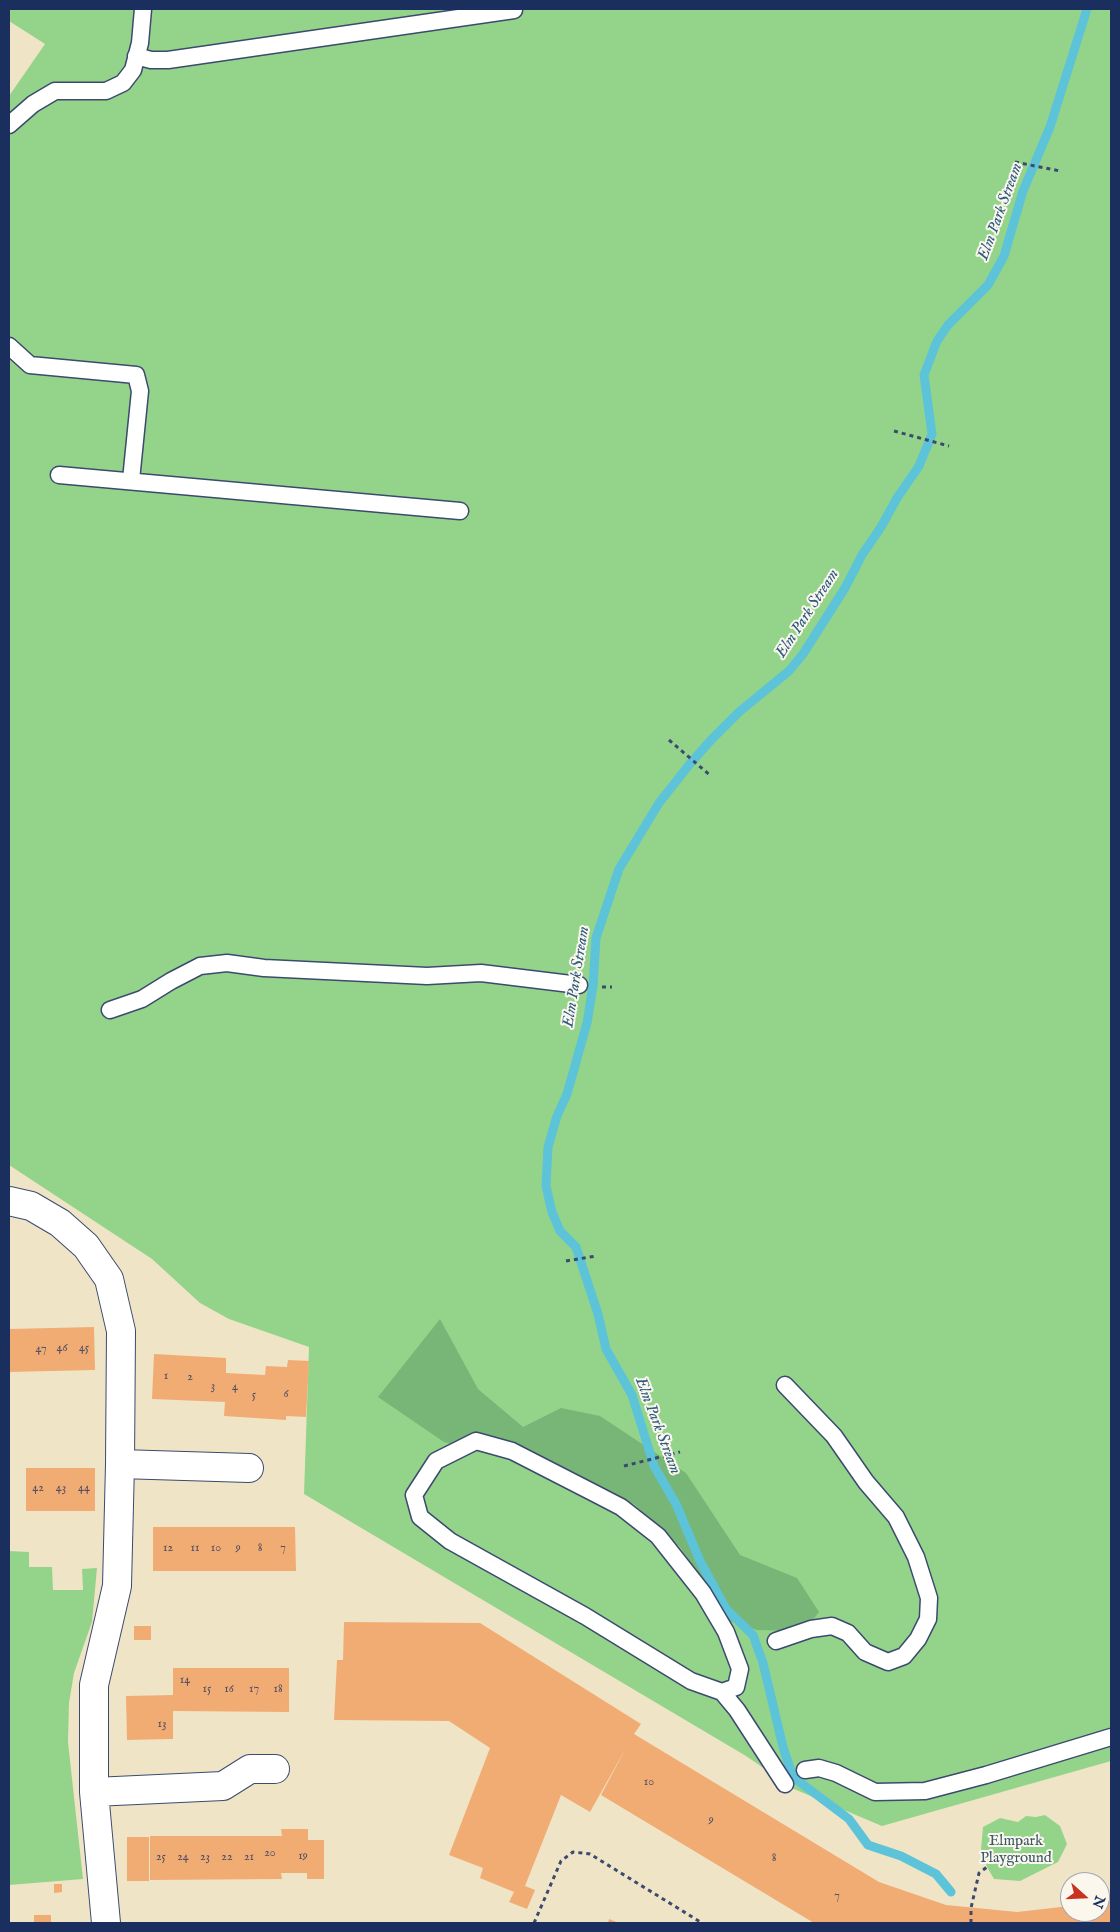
<!DOCTYPE html>
<html>
<head>
<meta charset="utf-8">
<style>
	body { margin:0 }
	#map { position:relative; width:1120px; height:1932px; overflow:hidden; background:#f0e4c7; font-family:"IM FELL English",serif }
	canvas { display:block }
	.frame { position:absolute; inset:0; border:10px solid #1b2f5e; pointer-events:none }
	.north { position:absolute; left:1060px; top:1872px; width:50px; height:50px; box-sizing:border-box; background:#fbf7ec; border:1px solid #a1a7b3; border-radius:50%; rotate:110deg; font-size:14px; font-weight:700; line-height:20px; text-align:center; color:#1b2f5e }
	.north::after { content:''; display:block; margin:auto; width:18px; height:22px; background:#c8321e; clip-path:polygon(50% 0,100% 100%,50% 72%,0 100%) }
</style>
</head>
<body>
<div id="map">
<canvas width="1120" height="1932"></canvas>
<div class="frame"></div>
<div class="north">N</div>
</div>
<script>
const ctx = document.querySelector('canvas').getContext('2d');
ctx.lineJoin = 'round';
function fill(path, color) {
  ctx.fillStyle = color;
  ctx.fill(path, 'evenodd');
}
function poly(rows) {
  const path = new Path2D();
  for (const r of rows) {
    path.moveTo(r[0], r[1]);
    for (let i = 2; i < r.length; i += 2) path.lineTo(r[i], r[i + 1]);
  }
  return path;
}
function trace(path, color, width, dash) {
  ctx.strokeStyle = color;
  ctx.lineWidth = width;
  ctx.lineCap = dash ? 'butt' : 'round';
  ctx.setLineDash(dash || []);
  ctx.stroke(path);
}
function label(font, color, halo, rows, align = 'center') {
  ctx.font = font + ' "IM FELL English",serif';
  ctx.lineWidth = 4;
  ctx.setLineDash([]);
  ctx.textBaseline = 'middle';
  ctx.strokeStyle = halo;
  ctx.fillStyle = color;
  for (const [text, x, y, turn = 0] of rows) {
    ctx.save();
    ctx.translate(x, y);
    ctx.rotate((+turn || 0) * Math.PI / 180);
    ctx.textAlign = isNaN(turn) ? turn : align;
    if (halo) ctx.strokeText(text, 0, 0);
    ctx.fillText(text, 0, 0);
    ctx.restore();
  }
}
fill(poly([
	[9,9,1111,9,1111,1761,882,1826,794,1789,746,1756,304,1494,309,1347,229,1319,200,1303,152,1259,9,1165,9,96,45,44,9,21],
	[9,1551,29,1552,29,1567,52,1567,53,1590,83,1590,82,1569,97,1568,92,1622,74,1673,69,1703,68,1742,83,1879,9,1885],
	[1045,1815,1060,1826,1067,1844,1058,1862,1020,1881,994,1879,987,1867,981,1849,983,1827,1000,1818,1018,1822,1026,1816,1036,1817]
]), '#94d48a');
fill(poly([
	[440,1319,478,1389,523,1427,561,1408,600,1416,686,1473,740,1555,797,1578,819,1612,809,1625,790,1631,757,1630,729,1621,680,1547,634,1504,536,1466,444,1442,378,1397]
]), '#77b676');
trace(poly([
	[951,1892,936,1874,901,1856,868,1845,849,1819,793,1777,783,1747,763,1663,753,1635,726,1609,700,1561,676,1504,654,1466,632,1395,606,1349,598,1314,576,1247,560,1231,552,1212,546,1186,548,1147,557,1116,567,1094,587,1023,593,986,596,938,619,869,659,803,689,765,711,740,739,712,789,671,803,654,845,588,862,555,881,527,897,498,919,466,932,434,924,375,937,341,948,325,988,285,1004,256,1023,191,1050,127,1087,9]
]), '#5cc3d9', 9);
fill(poly([
	[94,1327,95,1370,9,1372,9,1329],
	[154,1354,226,1358,226,1373,265,1375,266,1366,287,1367,288,1360,309,1361,306,1417,286,1416,286,1420,224,1416,225,1402,152,1399],
	[26,1468,95,1468,95,1511,26,1511],
	[153,1527,295,1527,296,1571,153,1571],
	[344,1622,480,1623,641,1724,634,1734,879,1882,946,1905,1017,1912,1070,1906,1070,1912,1100,1912,1100,1903,1111,1901,1111,1923,814,1923,601,1795,626,1748,590,1812,561,1795,525,1886,535,1890,527,1909,509,1902,514,1892,480,1878,483,1868,449,1855,490,1748,449,1721,334,1720,337,1660,343,1660],
	[134,1626,151,1626,151,1640,134,1640],
	[173,1668,289,1668,289,1712,173,1711,173,1739,127,1740,126,1696,173,1695],
	[281,1829,308,1829,308,1840,324,1840,324,1879,307,1879,307,1873,281,1873,282,1879,150,1880,150,1836,282,1836],
	[127,1837,149,1837,149,1881,127,1881],
	[54,1884,62,1884,62,1892,54,1893],
	[34,1915,51,1915,51,1923,34,1923],
	[609,1919,619,1923,608,1923]
]), '#f1ac74');
const lane = poly([
	[136,56,151,60,168,60,514,10],
	[9,125,33,104,55,91,106,91,123,83,133,70,140,43,143,9],
	[9,346,30,365,136,375,140,391,131,480],
	[59,475,460,511],
	[110,1010,142,999,171,981,200,966,227,963,264,968,427,976,481,973,579,985],
	[476,1441,512,1451,592,1492,621,1507,658,1536,703,1593,726,1632,740,1669,736,1687,722,1692,691,1681,585,1616,450,1541,420,1517,414,1495,436,1461,476,1441],
	[776,1641,811,1629,832,1626,848,1633,865,1652,888,1662,904,1656,918,1639,928,1619,929,1598,916,1557,896,1517,866,1482,834,1436,785,1385],
	[722,1692,737,1710,785,1784],
	[805,1770,819,1768,836,1773,875,1792,925,1791,986,1775,1111,1737]
]);
const street = poly([
	[9,1201,31,1206,60,1223,86,1246,109,1279,121,1331,120,1464,117,1586,94,1685,94,1792,106,1923],
	[120,1464,249,1468],
	[94,1792,223,1786,250,1769,275,1769]
]);
trace(lane, '#3b4a6e', 19);
trace(street, '#3b4a6e', 30);
trace(poly([
	[1015,162,1060,171],
	[894,431,949,446],
	[669,740,711,776],
	[602,987,612,987],
	[566,1261,596,1256],
	[624,1466,680,1452],
	[534,1923,561,1861,573,1852,590,1854,702,1923],
	[971,1923,971,1908,979,1873,987,1867]
]), '#3b4a6e', 3, [4, 4]);
trace(lane, '#fff', 16);
trace(street, '#fff', 28);
label('12px', '#504e64', null, [
	["46",62,1349],
	["45",84,1349],
	["47",41,1350],
	["1",166,1377],
	["2",190,1378],
	["3",213,1387],
	["4",235,1388],
	["6",286,1395],
	["5",254,1396],
	["42",38,1489],
	["43",61,1489],
	["44",84,1489],
	["12",168,1549],
	["11",195,1549],
	["10",216,1549],
	["9",238,1549],
	["8",260,1549],
	["7",283,1549],
	["14",185,1681],
	["15",207,1690],
	["16",229,1690],
	["17",254,1690],
	["18",278,1690],
	["13",162,1725],
	["10",649,1783],
	["9",711,1821],
	["20",270,1854],
	["19",303,1857],
	["25",161,1858],
	["24",183,1858],
	["23",205,1858],
	["22",227,1858],
	["21",249,1858],
	["8",774,1859],
	["7",837,1897]
]);
label('15px', '#395869', '#fbf7ec', [
	["Elmpark",1016,1842],
	["Playground",1016,1859]
]);
label('italic 16px', '#2e5b83', '#fbf7ec', [
	["Elm Park Stream",1001,212,-70],
	["Elm Park Stream",808,614,-57],
	["Elm Park Stream",577,977,-81],
	["Elm Park Stream",657,1426,69]
]);
</script>
</body>
</html>
